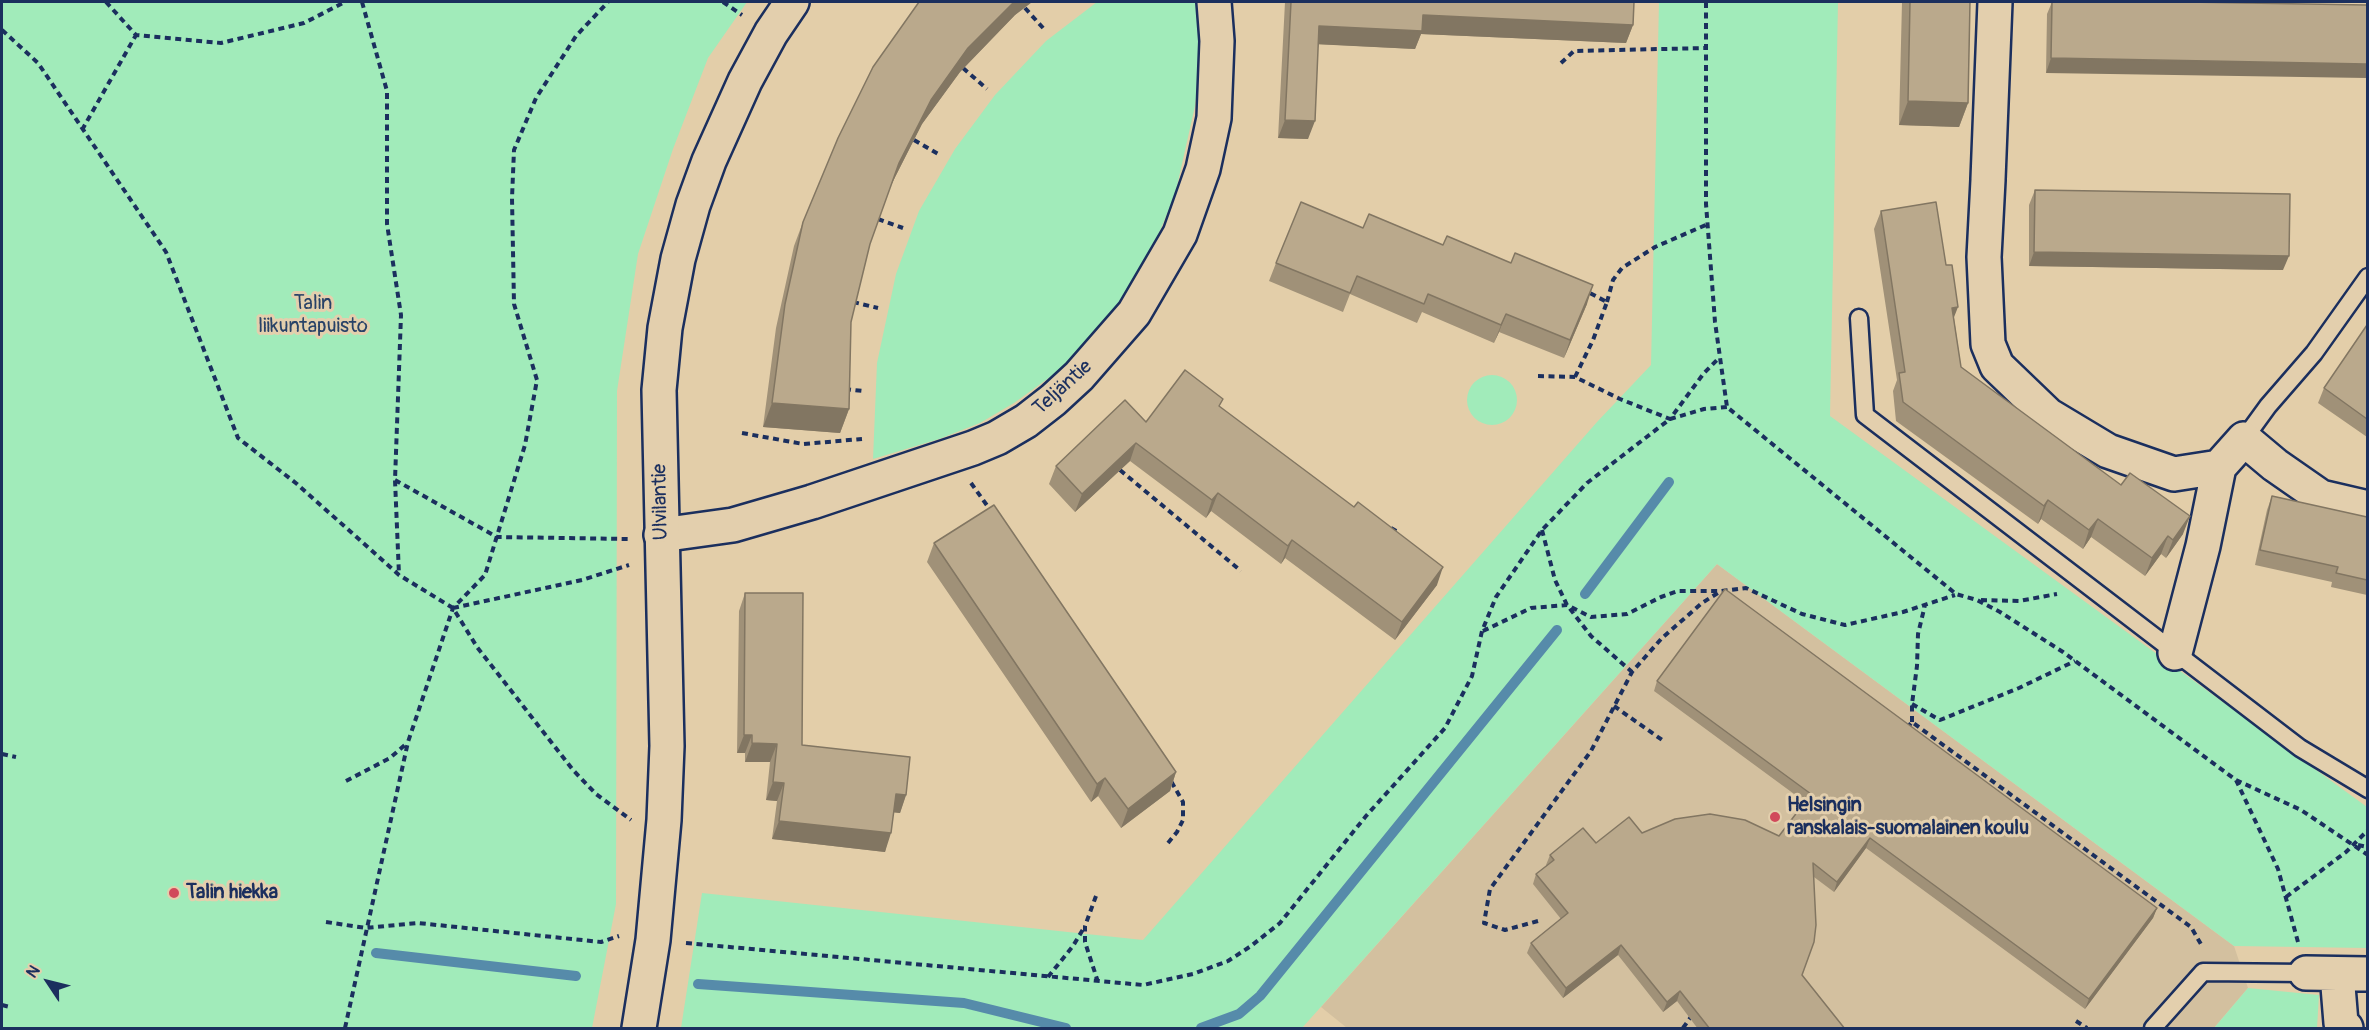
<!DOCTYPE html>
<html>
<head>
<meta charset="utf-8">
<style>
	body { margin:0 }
	#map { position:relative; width:2369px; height:1030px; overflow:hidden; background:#e3cea9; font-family:Pangolin,sans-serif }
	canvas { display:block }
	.frame { position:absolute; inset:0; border:3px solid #1b2f5e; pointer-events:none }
	.north { position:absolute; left:18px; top:952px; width:60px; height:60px; -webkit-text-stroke:4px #e3cfad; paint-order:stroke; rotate:305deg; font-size:16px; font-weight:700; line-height:24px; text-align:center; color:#1b2f5e }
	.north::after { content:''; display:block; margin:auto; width:21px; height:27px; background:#1b2f5e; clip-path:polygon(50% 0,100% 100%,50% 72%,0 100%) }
</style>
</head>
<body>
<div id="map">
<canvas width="2369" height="1030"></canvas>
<div class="frame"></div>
<div class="north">N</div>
</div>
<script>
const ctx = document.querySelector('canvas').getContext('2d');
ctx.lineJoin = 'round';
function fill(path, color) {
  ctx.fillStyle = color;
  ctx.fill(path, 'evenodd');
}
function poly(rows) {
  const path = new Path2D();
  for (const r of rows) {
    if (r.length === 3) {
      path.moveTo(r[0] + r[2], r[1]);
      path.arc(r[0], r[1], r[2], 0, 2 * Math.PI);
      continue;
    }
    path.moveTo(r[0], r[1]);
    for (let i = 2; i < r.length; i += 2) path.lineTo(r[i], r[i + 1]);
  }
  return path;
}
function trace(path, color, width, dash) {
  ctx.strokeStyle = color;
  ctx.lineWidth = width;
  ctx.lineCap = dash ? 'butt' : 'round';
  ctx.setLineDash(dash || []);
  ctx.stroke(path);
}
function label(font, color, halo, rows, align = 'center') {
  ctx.font = font + ' Pangolin,sans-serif';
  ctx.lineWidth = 6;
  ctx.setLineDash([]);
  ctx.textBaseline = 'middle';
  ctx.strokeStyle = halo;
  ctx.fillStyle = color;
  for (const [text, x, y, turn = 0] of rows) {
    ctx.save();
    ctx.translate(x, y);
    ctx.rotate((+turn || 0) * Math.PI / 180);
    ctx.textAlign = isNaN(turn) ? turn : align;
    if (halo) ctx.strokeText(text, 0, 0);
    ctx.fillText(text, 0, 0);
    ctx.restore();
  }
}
fill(poly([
	[1717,564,2234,946,2248,988,2214,1028,1347,1028,1321,1007]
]), '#d3c09f');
fill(poly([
	[2,2,747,2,708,58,673,149,638,254,617,391,616,904,592,1028,2,1028],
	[1097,2,1196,2,1200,27,1200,67,1195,106,1175,195,1159,233,1144,263,1116,308,1092,337,1057,372,1014,403,980,423,939,439,873,459,877,363,896,274,919,211,955,149,995,95,1046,41],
	[1659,2,1838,2,1830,416,2367,807,2367,948,2234,946,1717,564,1302,1028,681,1028,702,893,1143,940,1597,422,1651,365],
	[1492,400,25],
	[2248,988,2319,995,2317,1028,2214,1028]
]), '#a1ebba');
trace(poly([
	[1585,594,1669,482],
	[376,953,576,976],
	[698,984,964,1003,1066,1028],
	[1201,1028,1239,1014,1260,996,1557,630]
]), '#568baa', 10);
const service = poly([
	[1859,318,1865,415,2300,748,2368,789],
	[2244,439,2268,406,2314,353,2368,277],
	[2153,1028,2203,972,2306,973]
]);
const minor = poly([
	[1988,179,1995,2],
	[1988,180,1984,257,1988,344,1997,366,2048,415,2108,451,2174,474,2219,467,2244,439,2275,465,2321,497,2368,508],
	[661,535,733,525,812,502,973,448,997,438,1026,421,1053,400,1079,376,1134,313,1180,234,1203,169,1214,118,1217,41,1214,2],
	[2175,653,2203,546,2219,467],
	[2306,973,2368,974],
	[2337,974,2341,1023,2346,1028]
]);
const tertiary = poly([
	[639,1028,653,940,664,820,667,746,659,390,665,328,678,259,693,205,709,161,745,81,771,33,792,2]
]);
trace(service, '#1b2f5e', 21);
trace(minor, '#1b2f5e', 38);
trace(tertiary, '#1b2f5e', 38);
trace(poly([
	[106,2,136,35,221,43,304,23,345,2],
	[362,2,387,91,387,224,401,315,395,480,399,575],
	[723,2,742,15],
	[1706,2,1706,204,1715,322,1727,407,1956,594,1977,600,2000,612,2063,652,2236,780,2278,869,2298,942],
	[1025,8,1044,29],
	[2,30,38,63,166,252,238,438,297,484,399,575,453,608,477,647,573,770,596,794,631,820],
	[1561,63,1574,51,1706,48],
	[963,68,987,89],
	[82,130,136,35],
	[914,140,940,155],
	[878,219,903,228],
	[853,302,878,308],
	[1607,302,1613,280,1622,268,1655,247,1708,224],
	[1538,376,1575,377,1620,399,1670,419,1704,373,1719,358],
	[1575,377,1593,340,1607,302,1586,291],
	[845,389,863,391],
	[742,433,803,444,862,439],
	[1120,470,1241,571],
	[395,480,497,537,628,539],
	[971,483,991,511],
	[1391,528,1400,533],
	[1542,530,1555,580,1567,605,1591,636,1632,672],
	[1981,600,2019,601,2057,594],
	[453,608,582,580,629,565],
	[1483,631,1531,608,1567,605,1591,617,1627,614,1661,597,1678,591,1720,591],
	[1912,704,1940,720,2019,688,2075,661],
	[1614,706,1665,742],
	[1912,722,1912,704,1917,666,1918,634,1925,605],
	[1907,728,1912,722,2191,927,2202,946],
	[2,754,16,757],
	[2236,780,2301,810,2368,855],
	[346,781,390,758,407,743],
	[1168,843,1177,832,1183,820,1183,802,1171,781],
	[2358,845,2368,847],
	[1096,896,1085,926,1085,942,1098,982],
	[2286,897,2346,852,2368,830],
	[1538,921,1505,930,1484,923,1490,889,1591,751,1632,672,1662,638,1702,603,1721,591,1746,588,1802,614,1845,625,1903,612,1955,595],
	[326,922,366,928,418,923,601,942,619,936],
	[686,943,1143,985,1193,974,1228,961,1251,946,1280,923,1366,816,1445,728,1472,676,1482,631,1496,597,1542,530,1587,483,1670,419,1704,409,1727,407],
	[1048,977,1073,946,1085,926],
	[2,1005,10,1007],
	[2076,1021,2087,1028],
	[345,1028,408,742,453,608,485,575,525,445,537,380,514,304,512,198,514,150,536,98,576,36,608,2],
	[1683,1028,1693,1014]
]), '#1b2f5e', 4, [6, 4.5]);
trace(service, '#e3cfad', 16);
trace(minor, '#e3cfad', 33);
trace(tertiary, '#e3cfad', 33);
fill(poly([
	[919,2,1032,2,1015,15,960,72,922,124,890,187,870,244,851,322,849,409,840,433,763,427,776,328,794,246,803,222],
	[1285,2,1634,2,1633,25,1626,43,1421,34,1415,49,1318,44,1308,139,1278,138],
	[1902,2,1970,2,1968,103,1959,127,1899,125],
	[2052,2,2185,2,2046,73,2047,14],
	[2035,190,2283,270,2029,266,2029,205],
	[1881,211,1954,318,1961,367,2183,534,2166,558,2161,554,2145,576,2091,537,2083,549,2041,519,2038,524,1896,421,1893,391,1897,380,1874,229],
	[1363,228,1587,304,1564,358,1499,332,1494,343,1422,312,1417,323,1350,294,1343,312,1269,281,1276,263],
	[2367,325,2367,437,2318,403,2324,388],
	[1220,407,1437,585,1395,640,1285,558,1281,564,1211,511,1206,518,1130,461,1075,512,1049,484,1056,466,1146,422],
	[2272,496,2367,517,2367,595,2331,587,2332,582,2255,565,2267,510],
	[934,543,1176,772,1170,791,1121,828,1098,796,1091,802,927,562],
	[745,593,802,745,906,795,900,813,894,812,885,852,772,839,777,801,766,800,770,762,745,762,745,753,737,753,739,611],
	[1657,681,2157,908,2153,918,2085,1009,1866,848,1834,892,1814,877,1802,975,1845,1029,1698,1029,1677,1001,1663,1012,1618,955,1563,998,1527,953,1531,943,1561,919,1533,884,1536,874,1547,866,1546,865,1550,855,1642,833,1779,836,1805,802,1654,691]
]), '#a09178');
fill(poly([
	[1014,2,1032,2,1015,15,960,72,922,124,890,187,899,163,931,100,968,48],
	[1423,15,1633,25,1626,43,1421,34,1415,49,1313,44,1319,26],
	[2051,58,2367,64,2367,78,2046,73],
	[1908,101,1968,103,1959,127,1899,125],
	[1285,120,1315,121,1308,139,1278,138],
	[2034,252,2289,256,2283,270,2029,266],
	[1593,285,1587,304,1564,358,1570,340],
	[1958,307,1951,325,1952,308],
	[1506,314,1499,332,1494,343,1501,325],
	[772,403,849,409,840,433,763,427],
	[1136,443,1130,461,1075,512,1082,494],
	[1218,493,1211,511,1206,518,1212,500],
	[2048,500,2041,519,2038,524,2044,506],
	[2190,516,2183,534,2166,558,2173,540],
	[2098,519,2091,537,2083,549,2089,530],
	[2168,536,2161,554,2145,576,2152,558],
	[1292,540,1285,558,1281,564,1288,546],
	[1443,567,1437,585,1395,640,1402,622],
	[744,735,752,735,745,753,737,753],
	[752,743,777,744,770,762,745,762],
	[1176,772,1170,791,1121,828,1128,809],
	[1105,778,1098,796,1091,802,1097,784],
	[773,782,784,783,777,801,766,800],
	[896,794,906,795,900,813,889,812],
	[779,821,891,833,885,852,772,839],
	[1870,838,1866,848,1834,892,1837,882],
	[2157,908,2153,918,2085,1009,2089,999],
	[1621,945,1618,955,1563,998,1566,988],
	[1680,991,1677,1001,1663,1012,1667,1002]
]), '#827662');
const building = poly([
	[919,2,1014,2,968,48,931,100,899,163,870,244,851,322,849,409,772,403,785,304,803,222,838,138,873,67,919,2],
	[1291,2,1634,2,1633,25,1423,15,1422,31,1319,26,1315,121,1285,120,1291,2],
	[1910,2,1970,2,1968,103,1908,101,1910,2],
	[2052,2,2185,2,2367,5,2367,64,2051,58,2052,2],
	[2035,190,2290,194,2289,256,2034,252,2035,190],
	[1301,202,1363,228,1369,214,1443,245,1447,236,1511,263,1515,253,1593,285,1570,340,1506,314,1501,325,1428,294,1424,304,1357,276,1350,293,1276,263,1301,202],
	[1936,202,1946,265,1952,265,1958,307,1952,308,1961,367,2121,485,2130,473,2190,516,2173,540,2168,536,2152,558,2098,519,2089,530,2048,500,2044,506,1903,402,1899,373,1905,372,1881,211,1936,202],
	[2367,325,2367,419,2324,388,2367,325],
	[1185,370,1223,399,1219,406,1354,507,1358,502,1443,567,1402,622,1292,540,1288,546,1218,493,1212,500,1136,443,1082,494,1056,466,1125,400,1146,422,1185,370],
	[2272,496,2367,517,2367,580,2336,573,2338,567,2260,550,2272,496],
	[994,505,1176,772,1128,809,1105,778,1097,784,934,543,994,505],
	[1725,589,2157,908,2089,999,1870,838,1837,882,1813,863,1816,925,1814,942,1802,975,1845,1029,1710,1029,1680,991,1667,1002,1621,945,1566,988,1531,943,1568,913,1536,874,1554,860,1550,855,1583,828,1596,843,1629,817,1642,833,1675,819,1710,814,1745,820,1779,836,1811,794,1657,681,1725,589],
	[745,593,803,593,802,745,910,757,906,795,896,794,891,833,779,821,784,783,773,782,777,744,752,743,752,735,744,735,745,593]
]);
fill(building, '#baa98c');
trace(building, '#827662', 1.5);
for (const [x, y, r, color] of [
	[1775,817,6,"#d1495b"],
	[174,893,6,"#d1495b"]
]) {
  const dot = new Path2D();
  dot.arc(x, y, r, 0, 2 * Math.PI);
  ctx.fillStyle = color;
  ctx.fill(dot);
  trace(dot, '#e3cfad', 2);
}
label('20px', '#284267', '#e3cfad', [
	["Talin",313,304],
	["liikuntapuisto",313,327]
]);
label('20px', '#1b2f5e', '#e3cfad', [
	["Teljäntie",1063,388,-42],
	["Ulvilantie",661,502,-91]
]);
label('bold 20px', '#1b2f5e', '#e3cfad', [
	["Helsingin",1787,806],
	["ranskalais-suomalainen koulu",1787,829],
	["Talin hiekka",186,893]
], 'left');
</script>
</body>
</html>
